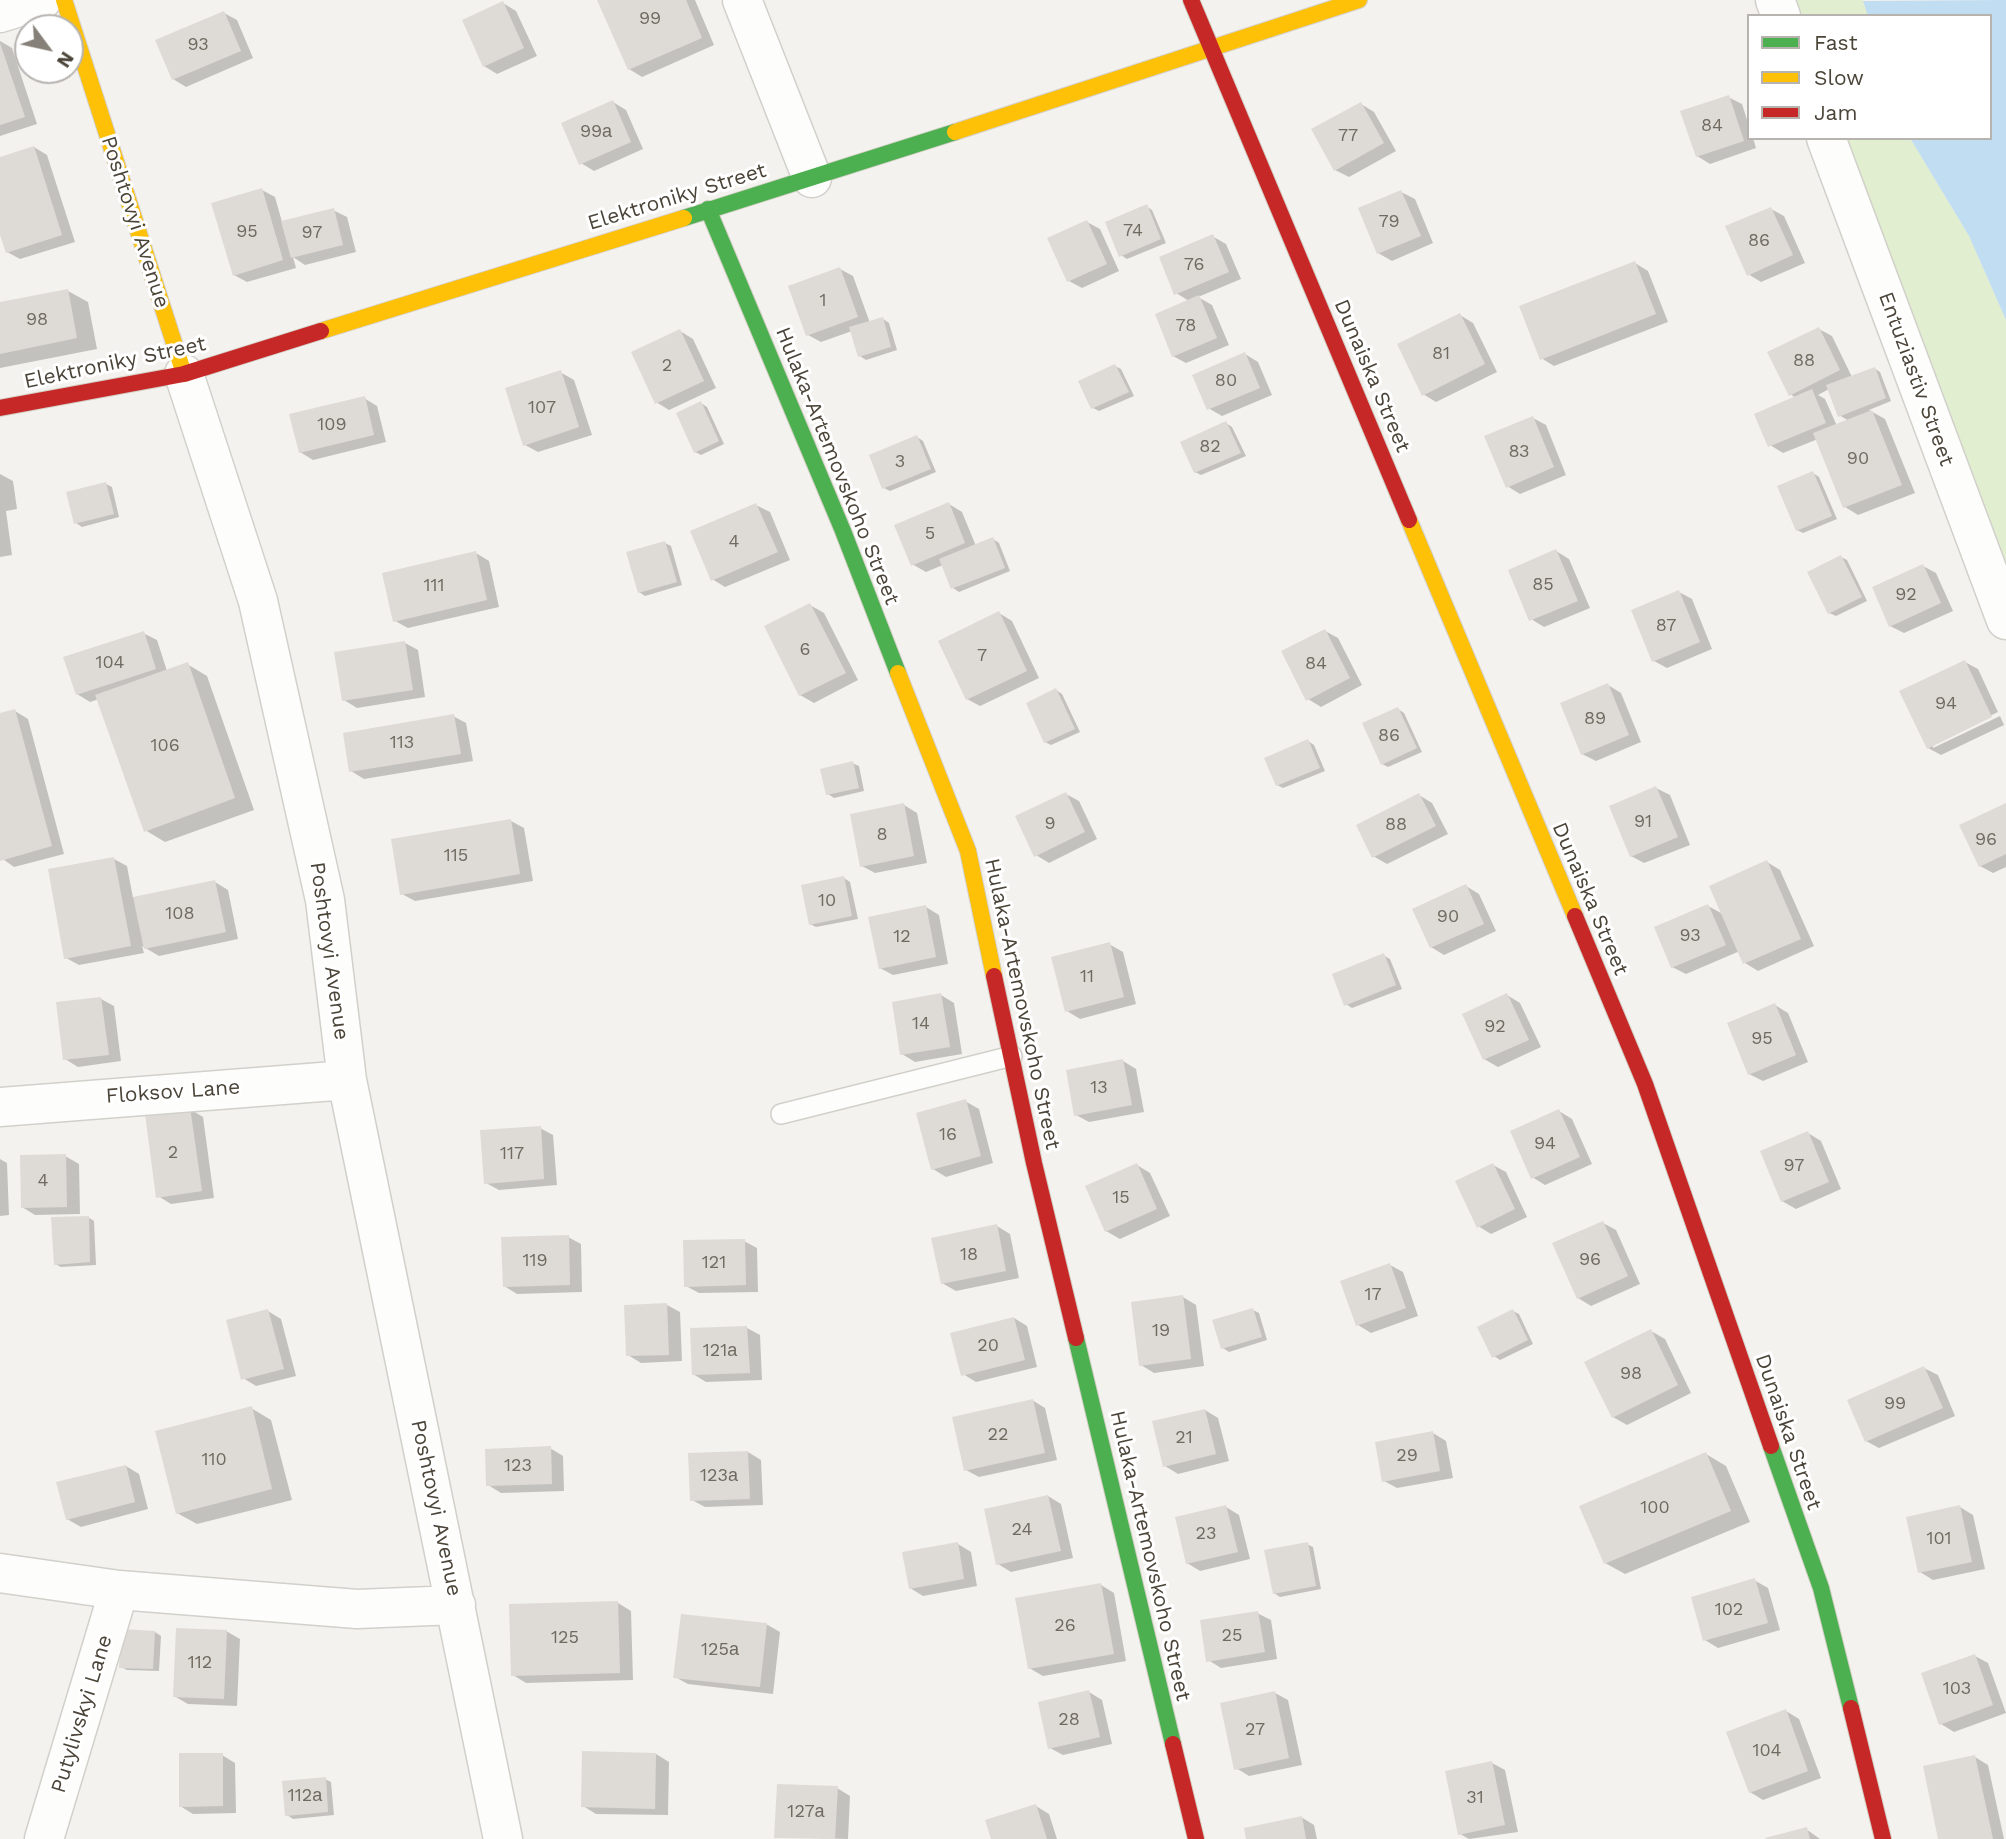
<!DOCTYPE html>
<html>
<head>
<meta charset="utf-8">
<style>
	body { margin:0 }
	#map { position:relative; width:2006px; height:1839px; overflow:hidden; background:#f4f2ee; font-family:"Work Sans",sans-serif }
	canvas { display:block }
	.legend { position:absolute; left:1747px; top:14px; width:245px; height:126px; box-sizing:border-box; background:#fff; border:2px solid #b7b4b0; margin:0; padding:9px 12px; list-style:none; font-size:21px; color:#4b4439 }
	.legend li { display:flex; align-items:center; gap:14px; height:35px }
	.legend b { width:35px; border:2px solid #b7b4b0 }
	.north { position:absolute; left:14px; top:14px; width:70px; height:70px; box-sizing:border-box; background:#fff; border:2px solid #b7b4b0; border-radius:50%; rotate:123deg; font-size:19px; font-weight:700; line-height:28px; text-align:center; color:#4b4439 }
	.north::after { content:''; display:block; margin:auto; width:24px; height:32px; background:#868178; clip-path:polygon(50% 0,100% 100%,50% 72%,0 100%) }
</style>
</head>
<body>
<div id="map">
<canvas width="2006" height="1839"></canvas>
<ul class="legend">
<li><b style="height:9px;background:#4caf50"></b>Fast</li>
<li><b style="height:9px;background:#ffc107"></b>Slow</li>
<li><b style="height:9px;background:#c62828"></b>Jam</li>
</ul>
<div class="north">N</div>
</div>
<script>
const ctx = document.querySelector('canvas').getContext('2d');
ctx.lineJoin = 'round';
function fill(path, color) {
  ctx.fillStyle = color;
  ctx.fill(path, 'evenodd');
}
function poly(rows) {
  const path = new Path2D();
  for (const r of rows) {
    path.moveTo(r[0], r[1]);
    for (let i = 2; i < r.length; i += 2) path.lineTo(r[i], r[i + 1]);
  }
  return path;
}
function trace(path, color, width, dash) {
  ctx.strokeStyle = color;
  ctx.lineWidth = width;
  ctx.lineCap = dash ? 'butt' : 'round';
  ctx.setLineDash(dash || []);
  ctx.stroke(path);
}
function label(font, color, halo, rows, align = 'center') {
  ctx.font = font + ' "Work Sans",sans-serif';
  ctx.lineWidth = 6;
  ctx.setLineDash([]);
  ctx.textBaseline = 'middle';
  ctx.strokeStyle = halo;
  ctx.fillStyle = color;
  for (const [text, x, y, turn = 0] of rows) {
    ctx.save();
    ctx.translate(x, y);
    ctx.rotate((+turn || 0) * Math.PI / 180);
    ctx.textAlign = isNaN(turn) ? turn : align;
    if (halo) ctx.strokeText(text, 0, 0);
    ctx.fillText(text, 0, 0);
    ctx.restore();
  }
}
fill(poly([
	[1775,0,1863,0,1868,16,1781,16],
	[1826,138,1910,138,1969,236,2006,320,2006,620]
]), '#e1eecf');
fill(poly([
	[2006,0,2006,320,1969,236,1910,138,1990,138,1990,16,1868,16,1863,1]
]), '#c0ddf1');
fill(poly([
	[599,0,695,0,714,45,642,77,629,69],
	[503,3,516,11,537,56,497,74,484,66],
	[224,13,237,20,253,58,186,87,173,79],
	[0,41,12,48,37,124,0,136],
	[1728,97,1742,104,1749,126,1749,138,1753,138,1756,148,1710,164,1697,156],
	[613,102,626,110,643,149,594,171,581,163],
	[1361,104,1374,112,1396,151,1349,177,1335,170],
	[34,147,47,155,75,242,20,259,7,252,0,229,0,158],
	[262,190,275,197,282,222,333,210,347,217,356,252,305,265,293,257,296,268,247,282,234,275],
	[1401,192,1415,199,1433,243,1392,261,1378,253],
	[1146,206,1152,210,1166,243,1127,259,1121,255],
	[1771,209,1784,216,1805,263,1761,282,1748,274],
	[1087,222,1100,229,1119,271,1082,288,1069,281],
	[1212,236,1226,244,1241,279,1198,297,1212,305,1229,345,1186,363,1173,356,1189,301,1176,293],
	[1635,263,1648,271,1668,322,1554,366,1541,358],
	[840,269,853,276,870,323,883,319,889,323,897,350,866,360,860,356,852,331,821,342,808,335],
	[68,291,88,302,97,349,0,368,0,304],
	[1460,315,1473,323,1497,372,1436,402,1423,394],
	[1819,329,1832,336,1852,377,1874,368,1880,372,1891,401,1869,410,1885,419,1915,493,1858,515,1845,507,1818,439,1783,453,1770,445,1796,398,1790,394],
	[1829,389,1839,415,1849,421,1837,426,1825,399,1818,395],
	[680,331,693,339,716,388,669,410,656,402],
	[1245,354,1258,362,1272,395,1222,416,1208,408],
	[1115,366,1121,369,1134,396,1099,411,1093,408],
	[560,372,574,380,592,435,538,452,525,445],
	[364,398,377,406,386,442,313,460,300,452],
	[701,403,707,407,724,444,701,455,695,452],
	[1533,418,1546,425,1566,475,1520,494,1507,486],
	[1226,423,1232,427,1246,456,1201,475,1195,472],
	[917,437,923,441,936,472,890,491,884,488],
	[1813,473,1819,477,1837,519,1803,533,1797,530],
	[0,474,13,481,17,509,6,511,12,555,0,557],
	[106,484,112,487,119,517,82,527,76,523],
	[949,504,962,512,976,546,993,539,999,543,1010,571,959,592,953,588,943,565,926,572,912,564],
	[756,505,770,512,790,560,725,587,712,579],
	[665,543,671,546,682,585,645,596,639,592],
	[1556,551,1569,559,1590,608,1544,627,1531,619],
	[476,553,489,561,499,607,408,628,395,621],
	[1841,557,1847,560,1867,601,1836,616,1829,613],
	[1923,566,1936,573,1953,611,1904,633,1890,626],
	[1679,592,1692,599,1712,649,1667,668,1654,661],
	[810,605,824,613,858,680,814,703,800,695],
	[999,613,1012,621,1039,678,980,706,967,699],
	[1325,631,1338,638,1362,685,1321,707,1308,699],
	[143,633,157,640,167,671,187,664,207,676,254,810,165,842,145,830,99,699,90,702,77,694],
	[405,643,418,650,425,697,357,708,344,700],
	[1965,662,1978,669,1998,712,1933,744,1933,748,2000,716,2004,725,1941,755,1928,748],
	[1608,685,1621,693,1641,742,1596,761,1582,754],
	[1056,690,1062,694,1080,732,1051,745,1045,742],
	[1398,709,1404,713,1422,752,1388,767,1382,764],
	[15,711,28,719,64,854,14,867,0,857,0,715],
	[453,716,466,723,473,761,364,779,351,771],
	[1308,741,1314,745,1325,771,1283,788,1277,785],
	[852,763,859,766,864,791,834,798,828,794],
	[1656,788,1670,795,1690,845,1644,863,1631,856],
	[1066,794,1079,801,1097,839,1049,863,1036,855],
	[1419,795,1432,803,1448,834,1387,864,1373,856],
	[904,805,917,813,927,863,875,873,862,866],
	[2006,805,2006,867,1993,873,1980,866],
	[511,821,524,828,533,881,415,901,402,894],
	[114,859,127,866,133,898,215,882,228,890,238,939,159,956,142,946,144,953,79,965,66,958],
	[1767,862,1780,870,1814,946,1758,971,1745,963,1740,951,1686,974,1672,967,1708,906,1723,914],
	[844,878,850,882,858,919,816,927,810,924],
	[1466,886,1479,894,1496,931,1444,955,1431,947],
	[926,907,939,915,948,964,893,975,880,968],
	[1109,944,1123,952,1136,1004,1080,1019,1067,1011],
	[1383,955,1390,959,1402,989,1352,1008,1346,1004],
	[941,995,954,1003,962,1054,915,1062,902,1054],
	[1507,995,1520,1003,1541,1047,1498,1067,1484,1059],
	[101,999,114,1006,121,1061,78,1067,65,1059],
	[1775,1005,1788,1013,1808,1062,1763,1081,1749,1074],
	[1123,1061,1136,1069,1144,1112,1089,1122,1076,1115],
	[965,1101,979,1109,993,1163,946,1177,933,1169],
	[190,1109,203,1117,214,1198,171,1204,158,1196],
	[1559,1111,1572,1119,1592,1164,1545,1185,1532,1177],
	[540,1128,553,1135,557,1185,499,1190,486,1183],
	[1808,1133,1821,1141,1841,1189,1796,1209,1782,1201],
	[65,1156,79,1164,80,1214,35,1215,22,1207],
	[0,1159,7,1163,9,1215,0,1216],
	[1137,1165,1150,1173,1170,1216,1120,1239,1106,1231],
	[1493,1165,1506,1172,1527,1217,1491,1234,1478,1226],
	[88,1217,94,1221,96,1265,61,1267,55,1264],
	[1603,1223,1616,1230,1640,1284,1591,1306,1578,1298],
	[997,1226,1010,1234,1019,1278,956,1291,942,1283],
	[568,1237,581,1244,582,1292,517,1294,504,1286],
	[744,1241,757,1248,758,1292,699,1293,686,1286],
	[1390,1265,1403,1272,1418,1316,1371,1333,1358,1325],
	[1183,1297,1196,1305,1204,1366,1154,1373,1141,1365],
	[667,1305,680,1312,682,1361,641,1363,628,1355],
	[1253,1310,1259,1313,1267,1340,1229,1352,1223,1348],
	[268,1311,281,1319,296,1376,256,1386,243,1378],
	[1513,1311,1519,1314,1533,1344,1500,1360,1494,1356],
	[1014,1318,1027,1326,1037,1367,976,1382,963,1374],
	[747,1328,760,1335,762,1380,706,1382,693,1374],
	[1651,1331,1665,1339,1691,1393,1627,1425,1613,1417],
	[1924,1368,1938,1375,1955,1416,1879,1448,1866,1441],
	[1032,1400,1045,1408,1057,1460,979,1477,966,1470],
	[251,1408,271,1420,292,1500,197,1524,177,1513],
	[1205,1410,1218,1418,1229,1461,1178,1474,1165,1466],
	[1433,1433,1446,1441,1453,1478,1397,1488,1384,1481],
	[550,1448,563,1456,564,1491,501,1493,488,1485],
	[748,1452,761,1460,763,1505,705,1507,692,1500],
	[1706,1454,1726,1466,1750,1522,1625,1574,1605,1563],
	[126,1466,139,1474,148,1509,81,1527,67,1519],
	[1048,1496,1061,1504,1073,1558,1011,1572,998,1564],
	[1226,1507,1239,1515,1250,1559,1200,1571,1187,1563],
	[1960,1507,1973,1515,1985,1569,1933,1580,1920,1572],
	[958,1544,971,1552,977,1586,923,1596,910,1588],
	[1307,1544,1313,1547,1321,1589,1280,1597,1274,1593],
	[1754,1580,1768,1588,1780,1630,1718,1648,1705,1640],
	[1101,1585,1114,1593,1126,1661,1043,1676,1029,1668],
	[618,1603,631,1611,633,1680,526,1683,513,1675],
	[1257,1613,1271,1620,1277,1659,1221,1668,1208,1660],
	[766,1624,780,1632,773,1694,688,1684,675,1677],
	[226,1631,240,1639,237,1706,188,1704,174,1696],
	[155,1632,161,1636,159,1671,127,1670,121,1667],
	[1975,1656,1988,1663,2006,1713,1954,1732,1941,1724],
	[1089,1692,1102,1700,1112,1744,1063,1755,1050,1748],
	[1275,1693,1288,1700,1302,1765,1249,1776,1236,1768],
	[1786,1711,1799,1719,1821,1778,1763,1800,1750,1792],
	[656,1754,669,1762,668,1815,596,1814,583,1806],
	[222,1755,235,1763,236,1813,193,1814,180,1806],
	[1975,1757,1988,1765,2004,1839,1940,1839],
	[1492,1763,1505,1770,1518,1832,1469,1839,1460,1834],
	[325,1779,331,1782,334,1815,293,1819,287,1815],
	[837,1788,850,1796,848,1839,776,1837],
	[1036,1806,1049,1814,1057,1839,992,1839],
	[1301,1817,1314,1825,1317,1839,1248,1839],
	[1806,1829,1820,1839,1769,1839]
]), '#0003');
fill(poly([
	[597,0,686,0,702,38,628,70],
	[503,1,524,48,483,67,462,20],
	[224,11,241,51,172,80,155,40],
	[0,43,25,117,0,125],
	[1729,95,1744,141,1696,157,1680,111],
	[613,100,631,142,579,165,561,123],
	[1361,102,1384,143,1334,171,1311,129],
	[34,146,62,235,6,253,0,235,0,157],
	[262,188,283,260,233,276,211,203],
	[1401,190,1421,236,1377,254,1358,208],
	[1147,204,1161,239,1119,257,1105,222],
	[1771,207,1793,255,1747,276,1725,226],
	[334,208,343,245,291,258,281,221],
	[1087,220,1107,264,1067,282,1047,238],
	[1213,234,1229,272,1174,295,1159,257],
	[1635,261,1656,314,1540,360,1519,306],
	[840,267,858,317,806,336,788,286],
	[68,289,77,338,0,354,0,302],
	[1199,295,1217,338,1172,357,1155,314],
	[1460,313,1485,364,1422,396,1397,344],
	[883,317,891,347,858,357,849,327],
	[1819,327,1840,370,1789,396,1767,352],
	[680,329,704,381,655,404,631,352],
	[1245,352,1260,388,1207,410,1192,375],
	[1115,364,1129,392,1091,409,1078,381],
	[1875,367,1886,398,1838,417,1826,385],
	[561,370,579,427,523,446,505,388],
	[1812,389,1826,423,1768,447,1754,414],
	[365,396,374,435,299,453,289,414],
	[701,401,719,441,694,453,676,413],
	[1872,410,1902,485,1843,508,1813,433],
	[1533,416,1554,467,1506,488,1484,436],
	[1226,421,1241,453,1194,473,1180,442],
	[917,435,931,469,882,489,869,455],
	[1813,471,1832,516,1796,531,1777,486],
	[106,482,114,514,74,524,66,492],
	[949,502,965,543,911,566,894,525],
	[756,503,778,552,711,581,690,531],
	[993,537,1005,568,951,589,939,559],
	[665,541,677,582,638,593,626,552],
	[1556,549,1578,601,1529,621,1508,570],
	[476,551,487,600,393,622,382,573],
	[1841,555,1862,597,1828,614,1807,572],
	[1923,564,1941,603,1889,627,1872,587],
	[1679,590,1700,642,1652,662,1631,610],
	[810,603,846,673,799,696,764,626],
	[999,611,1027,671,966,700,938,641],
	[1325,629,1350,678,1306,701,1281,651],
	[144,631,156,669,76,695,63,657],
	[405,641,413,690,342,701,334,652],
	[1965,660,1992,717,1927,749,1899,691],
	[188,662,235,798,144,832,95,695],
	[1608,683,1629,735,1581,755,1560,703],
	[1056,688,1075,729,1044,743,1026,703],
	[1398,707,1417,748,1381,765,1362,723],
	[15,709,52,846,0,861,0,713],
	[454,714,461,754,349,772,343,733],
	[1308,739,1320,768,1276,786,1264,758],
	[853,761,859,788,826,795,820,769],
	[1656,786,1678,837,1630,857,1609,806],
	[1066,792,1085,832,1034,857,1015,816],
	[1419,793,1436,826,1372,858,1356,825],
	[904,803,914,856,860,867,850,814],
	[2006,803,2006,854,1979,867,1959,825],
	[511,819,520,874,400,895,391,839],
	[114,857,131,946,64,959,48,869],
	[1767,860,1801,939,1743,964,1709,886],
	[844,876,852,916,809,925,801,885],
	[215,880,226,932,144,949,133,897],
	[1466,884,1484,924,1430,948,1412,909],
	[1708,904,1726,945,1671,968,1654,927],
	[926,905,936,957,879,969,868,917],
	[1110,942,1124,997,1065,1012,1051,957],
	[1384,953,1396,985,1344,1006,1332,974],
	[941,993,950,1047,900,1055,892,1002],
	[1507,993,1529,1040,1483,1060,1462,1014],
	[101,997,109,1055,63,1060,56,1002],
	[1775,1003,1796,1055,1748,1075,1727,1023],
	[1123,1059,1132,1105,1074,1116,1066,1070],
	[966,1099,981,1156,931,1170,916,1113],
	[190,1107,202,1191,156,1198,145,1114],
	[1559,1109,1580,1157,1531,1179,1510,1131],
	[541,1126,544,1179,484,1184,480,1130],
	[1808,1131,1829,1182,1781,1202,1760,1151],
	[66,1154,67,1207,21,1208,20,1155],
	[1137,1163,1157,1209,1105,1232,1085,1186],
	[1493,1163,1515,1209,1477,1228,1455,1181],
	[89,1216,90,1262,54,1265,51,1217],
	[1603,1221,1628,1276,1577,1299,1552,1243],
	[997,1224,1006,1271,941,1284,931,1238],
	[569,1235,570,1285,503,1287,501,1237],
	[745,1239,746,1285,684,1287,683,1240],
	[1390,1263,1406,1308,1356,1326,1340,1281],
	[1183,1295,1191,1359,1139,1366,1131,1302],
	[667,1303,669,1355,626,1356,624,1305],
	[1253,1308,1262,1337,1221,1349,1212,1320],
	[268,1309,284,1369,241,1380,226,1320],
	[1513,1309,1528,1340,1492,1358,1477,1327],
	[1014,1317,1025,1360,961,1376,950,1333],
	[747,1326,750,1373,692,1375,690,1328],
	[1651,1329,1678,1385,1612,1418,1584,1362],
	[1924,1366,1943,1408,1865,1442,1847,1400],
	[1033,1399,1045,1453,964,1471,952,1417],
	[252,1406,272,1489,176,1514,155,1431],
	[1205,1409,1216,1454,1163,1467,1152,1421],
	[1433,1431,1440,1471,1382,1482,1375,1442],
	[551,1446,552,1484,486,1486,485,1449],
	[748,1451,750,1499,690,1501,688,1453],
	[1706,1452,1731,1511,1604,1564,1579,1506],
	[126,1465,135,1502,66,1520,56,1482],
	[1048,1495,1061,1551,996,1565,984,1509],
	[1226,1505,1238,1552,1186,1564,1175,1517],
	[1960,1505,1972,1562,1918,1573,1906,1517],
	[958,1542,964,1579,909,1589,902,1552],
	[1308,1542,1316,1586,1273,1594,1264,1550],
	[1755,1578,1768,1623,1703,1641,1691,1597],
	[1101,1583,1114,1654,1028,1669,1015,1598],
	[618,1601,620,1673,511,1676,509,1604],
	[1258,1611,1265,1652,1206,1662,1200,1620],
	[681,1614,767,1623,760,1687,673,1678],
	[176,1628,227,1630,224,1699,173,1697],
	[121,1629,155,1631,153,1669,119,1668],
	[1975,1654,1993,1705,1939,1725,1921,1673],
	[1089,1690,1100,1737,1048,1749,1038,1702],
	[1275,1691,1289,1758,1234,1770,1220,1703],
	[1786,1709,1808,1771,1749,1793,1726,1732],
	[582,1751,656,1753,655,1809,581,1807],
	[179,1753,223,1753,223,1806,179,1807],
	[1975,1755,1993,1839,1938,1839,1923,1766],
	[1492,1761,1505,1825,1458,1835,1445,1771],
	[326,1777,328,1812,285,1816,282,1781],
	[777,1784,838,1786,835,1839,774,1838],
	[1036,1804,1047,1839,991,1839,985,1820],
	[1302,1816,1306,1839,1246,1839,1244,1828],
	[1807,1827,1810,1839,1766,1839,1765,1838]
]), '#dedbd6');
const lane = poly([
	[781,1114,1012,1056]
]);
const street = poly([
	[742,0,812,178],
	[1775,0,1781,16],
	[0,13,42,0],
	[1826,138,2006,620],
	[184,374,258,601,325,900,347,1080,503,1839],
	[0,1107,347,1080],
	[0,1573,119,1590,357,1609,456,1605],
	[44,1839,119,1590]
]);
const fast = poly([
	[708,209,843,531,898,673],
	[684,218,955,132],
	[1076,1338,1173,1744],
	[1771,1446,1821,1588,1851,1708]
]);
const slow = poly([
	[64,0,184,374],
	[955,132,1359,0],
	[321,331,684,218],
	[1409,520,1575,916],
	[898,673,968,851,994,976]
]);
const jam = poly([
	[1191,0,1409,520],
	[0,408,184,374,321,331],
	[1575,916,1645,1084,1771,1446],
	[994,976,1034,1163,1076,1338],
	[1851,1708,1883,1839],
	[1173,1744,1196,1839]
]);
trace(lane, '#d2d0cb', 22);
trace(street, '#d2d0cb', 41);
trace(fast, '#d3cfc5', 18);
trace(slow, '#d3cfc5', 18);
trace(jam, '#d3cfc5', 18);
trace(lane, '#fdfdfc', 19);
trace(street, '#fdfdfc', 38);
trace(fast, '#4caf50', 16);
trace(slow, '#ffc107', 16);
trace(jam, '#c62828', 16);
label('18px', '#706a61', null, [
	["99",650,19],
	["93",198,45],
	["84",1712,126],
	["99а",596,132],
	["77",1348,136],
	["79",1389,222],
	["74",1133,231],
	["95",247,232],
	["97",312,233],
	["86",1759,241],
	["76",1194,265],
	["1",823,301],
	["98",37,320],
	["78",1186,326],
	["81",1441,354],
	["88",1804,361],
	["2",667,366],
	["80",1226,381],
	["107",542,408],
	["109",332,425],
	["82",1210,447],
	["83",1519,452],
	["90",1858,459],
	["3",900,462],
	["5",930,534],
	["4",734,542],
	["85",1543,585],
	["111",434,586],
	["92",1906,595],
	["87",1666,626],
	["6",805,650],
	["7",982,656],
	["104",110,663],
	["84",1316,664],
	["94",1946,704],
	["89",1595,719],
	["86",1389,736],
	["113",402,743],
	["106",165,746],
	["91",1643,822],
	["9",1050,824],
	["88",1396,825],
	["8",882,835],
	["96",1986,840],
	["115",456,856],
	["10",827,901],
	["108",180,914],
	["90",1448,917],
	["93",1690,936],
	["12",902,937],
	["11",1087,977],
	["14",921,1024],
	["92",1495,1027],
	["95",1762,1039],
	["13",1099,1088],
	["16",948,1135],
	["94",1545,1144],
	["2",173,1153],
	["117",512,1154],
	["97",1794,1166],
	["4",43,1181],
	["15",1121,1198],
	["18",969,1255],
	["96",1590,1260],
	["119",535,1261],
	["121",714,1263],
	["17",1373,1295],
	["19",1161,1331],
	["20",988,1346],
	["121а",720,1351],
	["98",1631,1374],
	["99",1895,1404],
	["22",998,1435],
	["21",1184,1438],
	["29",1407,1456],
	["110",214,1460],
	["123",518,1466],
	["123а",719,1476],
	["100",1655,1508],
	["24",1022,1530],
	["23",1206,1534],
	["101",1939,1539],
	["102",1729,1610],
	["26",1065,1626],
	["25",1232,1636],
	["125",565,1638],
	["125а",720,1650],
	["112",200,1663],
	["103",1957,1689],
	["28",1069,1720],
	["27",1255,1730],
	["104",1767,1751],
	["112а",305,1796],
	["31",1475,1798],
	["127а",806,1812]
]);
label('21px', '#4b4439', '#fff', [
	["Elektroniky Street",677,197,-17],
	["Poshtovyi Avenue",135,222,72],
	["Elektroniky Street",115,363,-12],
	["Dunaiska Street",1372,376,67],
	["Entuziastiv Street",1916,379,70],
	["Hulaka-Artemovskoho Street",837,466,68],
	["Dunaiska Street",1590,899,67],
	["Poshtovyi Avenue",329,951,82],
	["Hulaka-Artemovskoho Street",1022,1004,78],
	["Floksov Lane",173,1092,-4],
	["Dunaiska Street",1788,1432,71],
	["Poshtovyi Avenue",436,1508,78],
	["Hulaka-Artemovskoho Street",1150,1556,77],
	["Putylivskyi Lane",82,1714,-73]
]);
</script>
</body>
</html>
